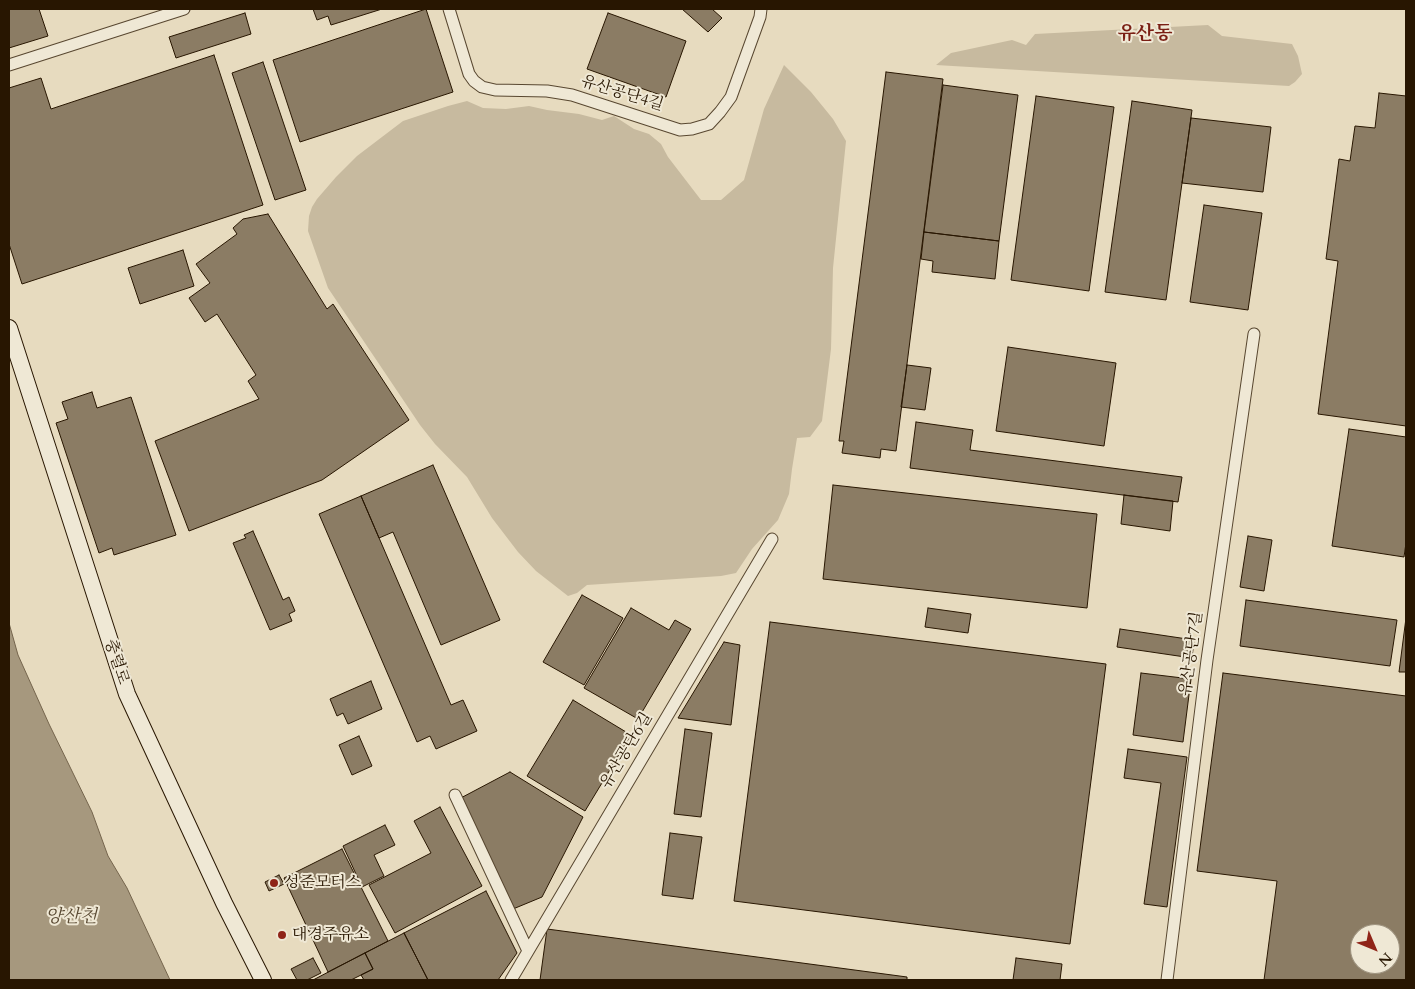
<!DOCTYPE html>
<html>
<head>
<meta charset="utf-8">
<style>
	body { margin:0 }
	#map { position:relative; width:1415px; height:989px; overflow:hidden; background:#e7dbbf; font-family:Cardo,serif }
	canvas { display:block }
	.frame { position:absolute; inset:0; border:10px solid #281601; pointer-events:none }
	.north { position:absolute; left:1350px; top:924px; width:50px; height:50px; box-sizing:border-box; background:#efe8d5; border:1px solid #9f9480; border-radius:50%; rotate:135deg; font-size:14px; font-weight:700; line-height:20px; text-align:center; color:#281601 }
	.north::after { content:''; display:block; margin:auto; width:18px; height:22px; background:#8f2418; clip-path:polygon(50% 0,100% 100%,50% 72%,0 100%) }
</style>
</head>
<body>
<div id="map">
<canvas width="1415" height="989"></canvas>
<div class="frame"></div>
<div class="north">N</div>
</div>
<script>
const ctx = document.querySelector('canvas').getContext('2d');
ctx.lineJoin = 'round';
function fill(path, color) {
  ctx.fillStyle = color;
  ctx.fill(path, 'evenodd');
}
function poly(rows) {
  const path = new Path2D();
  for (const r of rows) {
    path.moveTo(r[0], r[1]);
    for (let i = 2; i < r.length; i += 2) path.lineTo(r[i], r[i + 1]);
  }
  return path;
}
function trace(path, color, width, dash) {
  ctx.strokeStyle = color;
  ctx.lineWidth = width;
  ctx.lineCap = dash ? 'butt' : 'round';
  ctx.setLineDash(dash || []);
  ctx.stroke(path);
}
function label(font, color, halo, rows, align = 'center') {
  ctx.font = font + ' Cardo,"Noto Serif KR",serif';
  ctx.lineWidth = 4;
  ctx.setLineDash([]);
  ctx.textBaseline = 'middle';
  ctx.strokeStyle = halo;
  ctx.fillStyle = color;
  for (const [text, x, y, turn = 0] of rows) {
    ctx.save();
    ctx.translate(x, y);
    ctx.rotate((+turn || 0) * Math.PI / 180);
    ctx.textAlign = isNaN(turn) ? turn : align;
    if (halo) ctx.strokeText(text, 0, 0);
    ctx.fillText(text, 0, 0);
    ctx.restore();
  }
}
fill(poly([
	[1208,25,1222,36,1292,44,1298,56,1302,74,1295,82,1289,86,936,65,951,53,1012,40,1026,45,1035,34],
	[784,65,811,92,833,119,846,141,833,268,831,349,822,421,810,437,797,438,792,469,789,494,778,520,752,549,736,573,721,576,587,585,577,593,568,596,536,571,518,552,492,518,467,477,435,444,420,425,328,288,308,231,309,216,312,207,317,199,336,177,357,156,403,121,448,106,467,101,483,108,506,109,529,106,547,110,579,114,602,120,614,116,634,129,649,134,661,144,668,157,701,200,721,200,744,180,764,109]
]), '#c7ba9f');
const water = poly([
	[9,623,18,655,49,724,92,812,108,856,127,888,170,980,9,980,9,623]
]);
fill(water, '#a6987e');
trace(water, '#74644c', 1);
const building = poly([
	[9,9,39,9,48,36,9,48,9,9],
	[313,9,382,9,331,25,328,16,317,20,313,9],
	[426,9,453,92,300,142,273,60,426,9],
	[682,9,712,9,722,18,708,32,682,9],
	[245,13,251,34,176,58,169,37,245,13],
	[608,13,686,41,666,97,587,69,608,13],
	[214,55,263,205,22,284,9,244,9,88,41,78,51,109,214,55],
	[263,62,306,190,275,200,232,73,263,62],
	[886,72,943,79,896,451,881,449,880,458,842,453,844,441,839,441,886,72],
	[943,85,1018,95,999,241,924,232,943,85],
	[1379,93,1406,96,1406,426,1318,414,1338,261,1326,259,1339,159,1350,161,1355,126,1375,128,1379,93],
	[1036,96,1114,107,1089,291,1011,280,1036,96],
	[1132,101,1192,110,1166,300,1105,292,1132,101],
	[1191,118,1271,127,1263,192,1182,183,1191,118],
	[1204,205,1262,213,1248,310,1190,302,1204,205],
	[268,214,327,309,333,304,409,420,322,480,189,531,155,441,259,399,248,381,256,375,217,314,205,322,189,298,210,283,196,264,237,234,233,228,243,219,268,214],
	[924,232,999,241,995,279,932,272,933,261,921,259,924,232],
	[183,250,194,286,140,304,128,268,183,250],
	[1008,347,1116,363,1104,446,996,431,1008,347],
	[907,365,931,368,925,410,901,407,907,365],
	[92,392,97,408,131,397,176,535,114,555,112,548,99,553,56,423,68,419,62,402,92,392],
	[916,422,973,430,970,450,1182,477,1178,502,910,468,916,422],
	[1349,429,1406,437,1406,543,1404,557,1332,546,1349,429],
	[433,465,500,620,441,645,393,532,379,538,361,496,433,465],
	[833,485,1097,514,1087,608,823,579,833,485],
	[1124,495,1173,501,1170,531,1121,524,1124,495],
	[361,496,451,705,463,700,477,731,436,749,430,736,417,742,319,514,361,496],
	[253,531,283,600,289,597,295,611,289,614,292,621,270,630,233,543,246,538,244,535,253,531],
	[1248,536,1272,540,1264,591,1240,587,1248,536],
	[582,595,623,618,584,685,543,662,582,595],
	[1246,600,1397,620,1390,666,1240,646,1246,600],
	[631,608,669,630,675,620,691,629,638,719,584,688,631,608],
	[928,608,971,614,968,633,925,627,928,608],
	[1406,618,1406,672,1399,672,1406,618],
	[770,622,1106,664,1070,944,734,901,770,622],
	[1120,629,1194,640,1192,658,1117,647,1120,629],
	[724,642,740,645,731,725,678,718,724,642],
	[1141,673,1191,679,1183,742,1133,735,1141,673],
	[1223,673,1406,696,1406,980,1264,980,1277,881,1197,871,1223,673],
	[1360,934,1390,934,1390,964,1360,964,1360,934],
	[371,681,382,709,348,724,343,713,337,716,330,699,371,681],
	[573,700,631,735,585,811,527,776,573,700],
	[685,729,712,733,701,817,674,814,685,729],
	[359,736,372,766,352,775,339,745,359,736],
	[1128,749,1187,757,1167,907,1144,904,1161,783,1124,778,1128,749],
	[510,772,583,817,542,897,513,909,457,800,510,772],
	[440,807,482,886,395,933,369,885,431,853,414,821,440,807],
	[385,825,395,845,374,855,384,876,362,887,343,846,385,825],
	[670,833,702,837,693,899,662,895,670,833],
	[342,849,388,941,328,972,284,878,342,849],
	[279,875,284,884,269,891,265,882,279,875],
	[486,891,517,953,498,980,428,980,404,933,486,891],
	[547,929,907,977,907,980,540,980,547,929],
	[404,933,428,980,364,980,361,975,373,969,365,953,404,933],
	[365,953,373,969,351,980,313,980,365,953],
	[313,958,321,973,307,980,297,980,291,969,313,958],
	[1016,958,1062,964,1060,980,1013,980,1016,958]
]);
fill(building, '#8b7c64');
trace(building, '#281601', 1);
const minor = poly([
	[449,9,469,74,474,81,482,87,495,90,547,91,572,95,680,130,692,129,709,124,720,112,731,97,760,17,761,9],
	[9,65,184,9],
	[455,795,528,951],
	[511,980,772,539],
	[1167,980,1207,660,1254,334]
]);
const secondary = poly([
	[9,328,127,694,224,903,263,980]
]);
trace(minor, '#584730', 13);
trace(secondary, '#281601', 18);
trace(minor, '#efe8d5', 11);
trace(secondary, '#efe8d5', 16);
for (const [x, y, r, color] of [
	[274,883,5,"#8f2418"],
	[282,935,5,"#8f2418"]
]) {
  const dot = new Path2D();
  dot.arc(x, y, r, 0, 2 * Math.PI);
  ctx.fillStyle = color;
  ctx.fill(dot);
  trace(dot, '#efe8d5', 2);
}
label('16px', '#281601', '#efe8d5', [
	["유산공단4길",622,94,17],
	["유산공단7길",1192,654,-82],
	["충렬로",116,662,72],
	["유산공단6길",627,751,-59]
]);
label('16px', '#281601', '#efe8d5', [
	["성준모터스",284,883],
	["대경주유소",292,935]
], 'left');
label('italic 18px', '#5a4a33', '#efe8d5', [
	["양산천",71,918]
]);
label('bold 19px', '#7a1f14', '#efe8d5', [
	["유산동",1145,35]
]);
</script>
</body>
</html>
